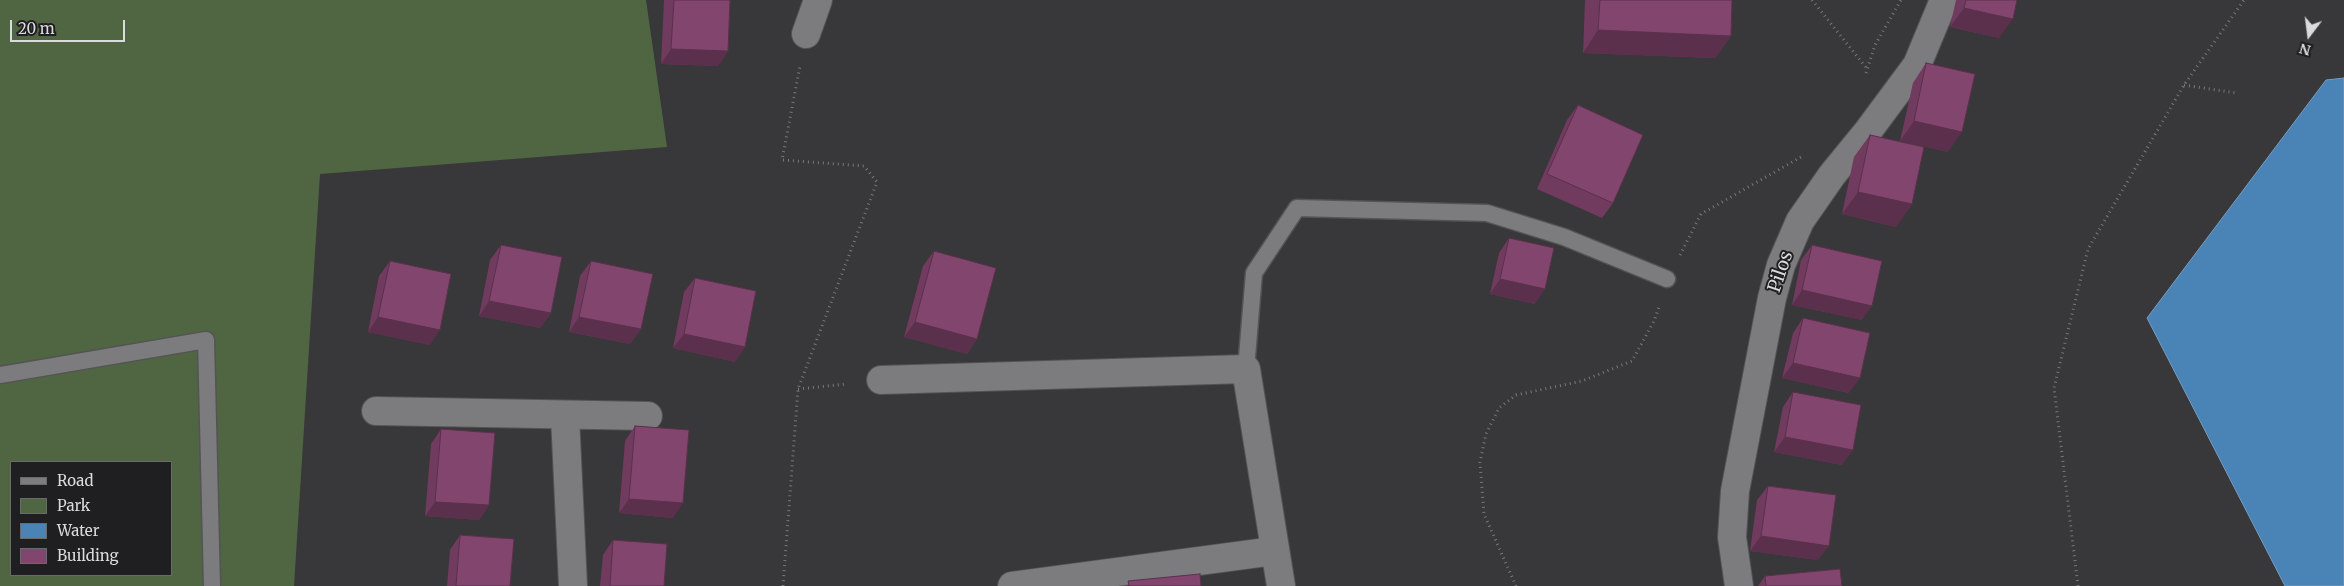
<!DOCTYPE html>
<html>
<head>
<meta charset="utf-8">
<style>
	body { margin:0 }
	#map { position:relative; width:2344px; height:586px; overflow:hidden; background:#383739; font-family:Merriweather,serif }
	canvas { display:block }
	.legend { position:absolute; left:10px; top:461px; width:162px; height:115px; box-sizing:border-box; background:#1f1e20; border:1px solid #6a696b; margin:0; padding:6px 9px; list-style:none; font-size:15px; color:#dbdadc }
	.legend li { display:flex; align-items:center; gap:10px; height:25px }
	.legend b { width:25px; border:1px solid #6a696b }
	.north { position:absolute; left:2284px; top:10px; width:50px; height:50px; -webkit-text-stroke:4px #1f1e20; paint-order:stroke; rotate:195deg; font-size:14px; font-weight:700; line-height:20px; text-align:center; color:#dbdadc }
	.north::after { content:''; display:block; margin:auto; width:18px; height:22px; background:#dbdadc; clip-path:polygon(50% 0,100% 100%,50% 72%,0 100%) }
	.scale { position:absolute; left:10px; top:20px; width:115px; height:22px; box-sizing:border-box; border:2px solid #dbdadc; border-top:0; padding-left:6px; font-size:15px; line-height:18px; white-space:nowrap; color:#dbdadc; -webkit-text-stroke:4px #1f1e20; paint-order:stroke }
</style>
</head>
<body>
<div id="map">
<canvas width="2344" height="586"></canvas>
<ul class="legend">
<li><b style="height:6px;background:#7c7b7e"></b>Road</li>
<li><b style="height:14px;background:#506642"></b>Park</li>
<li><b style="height:14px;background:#4a83b6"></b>Water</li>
<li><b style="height:14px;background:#82456d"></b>Building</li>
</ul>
<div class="north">N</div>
<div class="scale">20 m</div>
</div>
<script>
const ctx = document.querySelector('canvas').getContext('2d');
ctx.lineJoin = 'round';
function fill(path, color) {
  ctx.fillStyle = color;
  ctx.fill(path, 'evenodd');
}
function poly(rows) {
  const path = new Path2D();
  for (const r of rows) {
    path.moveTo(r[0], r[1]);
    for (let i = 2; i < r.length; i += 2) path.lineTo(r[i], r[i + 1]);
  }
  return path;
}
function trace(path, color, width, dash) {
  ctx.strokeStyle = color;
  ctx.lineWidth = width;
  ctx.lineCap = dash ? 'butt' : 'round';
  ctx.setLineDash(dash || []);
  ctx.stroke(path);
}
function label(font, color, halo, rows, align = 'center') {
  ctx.font = font + ' Merriweather,serif';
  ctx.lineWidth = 4;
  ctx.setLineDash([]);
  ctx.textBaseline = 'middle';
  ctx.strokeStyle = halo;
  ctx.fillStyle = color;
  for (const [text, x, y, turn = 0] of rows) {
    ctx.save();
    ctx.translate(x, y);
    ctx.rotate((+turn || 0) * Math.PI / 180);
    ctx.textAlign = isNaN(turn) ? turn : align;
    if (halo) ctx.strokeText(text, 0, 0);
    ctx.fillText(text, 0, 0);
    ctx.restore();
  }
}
fill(poly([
	[0,0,646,0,667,147,320,174,294,586,0,586],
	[11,462,171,462,171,575,11,575]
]), '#506642');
const water = poly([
	[2344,78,2344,586,2285,586,2147,318,2326,80,2344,78]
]);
fill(water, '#4a83b6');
trace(water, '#769dc1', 1);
const lane = poly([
	[1246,369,1254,273,1297,208,1487,213,1564,237,1667,279],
	[0,375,206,340,212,586]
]);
const street = poly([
	[806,34,818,0],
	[881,380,1246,369,1281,586],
	[376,411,648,416],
	[565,416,573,586],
	[1012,586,1274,551],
	[1739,586,1732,537,1735,491,1772,298,1781,265,1800,221,1832,175,1868,131,1917,65,1944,0]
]);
trace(lane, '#545355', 19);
trace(street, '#545355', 30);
trace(poly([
	[1812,0,1868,70],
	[1866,73,1875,45,1901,0],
	[2184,85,2236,93],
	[1680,255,1701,214,1801,157],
	[798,389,847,384],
	[783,586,798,389,877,182,864,166,782,160,800,66],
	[1516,586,1484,514,1480,462,1486,434,1499,408,1516,395,1582,381,1632,361,1654,321,1659,307],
	[2078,586,2054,388,2088,249,2184,85,2244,0]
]), '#787779', 3, [1, 4]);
trace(lane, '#7c7b7e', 16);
trace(street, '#7c7b7e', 28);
fill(poly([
	[664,0,730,0,728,51,718,66,661,64],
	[1585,0,1732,0,1731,36,1715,58,1583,53],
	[1956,0,2017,0,1999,38,1950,27],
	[1926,63,1948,152,1900,141,1913,83],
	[1578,105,1613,203,1602,218,1537,189,1567,120],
	[1870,135,1912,204,1896,227,1842,214,1854,157],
	[1509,238,1535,304,1490,294,1499,253],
	[501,245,551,313,540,328,479,316,490,260],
	[1812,245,1862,320,1792,305,1801,260],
	[934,251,977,339,967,354,904,337,923,266],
	[390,261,430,345,368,332,379,276],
	[591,261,641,329,630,344,569,332,580,276],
	[695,278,735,362,673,348,684,292],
	[1803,318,1849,393,1782,378,1793,333],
	[1793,392,1842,465,1774,452,1783,407],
	[635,426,673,518,619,513,625,441],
	[441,429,489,505,479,520,425,516,431,444],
	[1768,486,1818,560,1750,551,1757,500],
	[460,535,510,586,447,586,450,550],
	[613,540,664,586,600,586,603,555],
	[1765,576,1842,586,1758,586]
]), '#703b5e');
fill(poly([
	[1964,8,2013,19,1999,38,1950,27],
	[1598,30,1731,36,1715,58,1583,53],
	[671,49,728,51,718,66,661,64],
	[1914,121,1962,132,1948,152,1900,141],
	[1858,192,1912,204,1896,227,1842,214],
	[1500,279,1545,289,1535,304,1490,294],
	[1802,290,1872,306,1862,320,1792,305],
	[489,301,551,313,540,328,479,316],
	[378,317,440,330,430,345,368,332],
	[579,317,641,329,630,344,569,332],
	[915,322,977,339,967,354,904,337],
	[684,334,745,347,735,362,673,348],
	[1793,363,1860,378,1849,393,1782,378],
	[1785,437,1853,450,1842,465,1774,452],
	[629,499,683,503,673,518,619,513],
	[435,502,489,505,479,520,425,516],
	[1761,536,1829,546,1818,560,1750,551]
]), '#5b304c');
const building = poly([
	[674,0,730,0,728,51,671,49,674,0],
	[1600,0,1732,0,1731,36,1598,30,1600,0],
	[1966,0,2017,0,2013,19,1964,8,1966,0],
	[1926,63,1975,74,1962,132,1914,121,1926,63],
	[1578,105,1643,135,1613,203,1547,174,1578,105],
	[1870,135,1924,147,1912,204,1858,192,1870,135],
	[1509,238,1554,248,1545,289,1500,279,1509,238],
	[501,245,562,257,551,313,489,301,501,245],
	[1812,245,1882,261,1872,306,1802,290,1812,245],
	[934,251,996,268,977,339,915,322,934,251],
	[390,261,451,274,440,330,378,317,390,261],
	[591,261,653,274,641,329,579,317,591,261],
	[695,278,756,291,745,347,684,334,695,278],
	[1803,318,1870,333,1860,378,1793,363,1803,318],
	[1793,392,1861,405,1853,450,1785,437,1793,392],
	[635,426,689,430,683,503,629,499,635,426],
	[441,429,495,433,489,505,435,502,441,429],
	[1768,486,1836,495,1829,546,1761,536,1768,486],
	[460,535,514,539,510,586,456,586,460,535],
	[613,540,667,544,664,586,610,586,613,540],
	[1840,569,1842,586,1766,586,1765,576,1840,569],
	[1200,574,1201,586,1129,586,1128,581,1200,574]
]);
fill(building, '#82456d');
trace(building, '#5b304c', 1);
label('18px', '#dbdadc', '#1f1e20', [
	["Pilos",1781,272,-71]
]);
</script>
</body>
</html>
